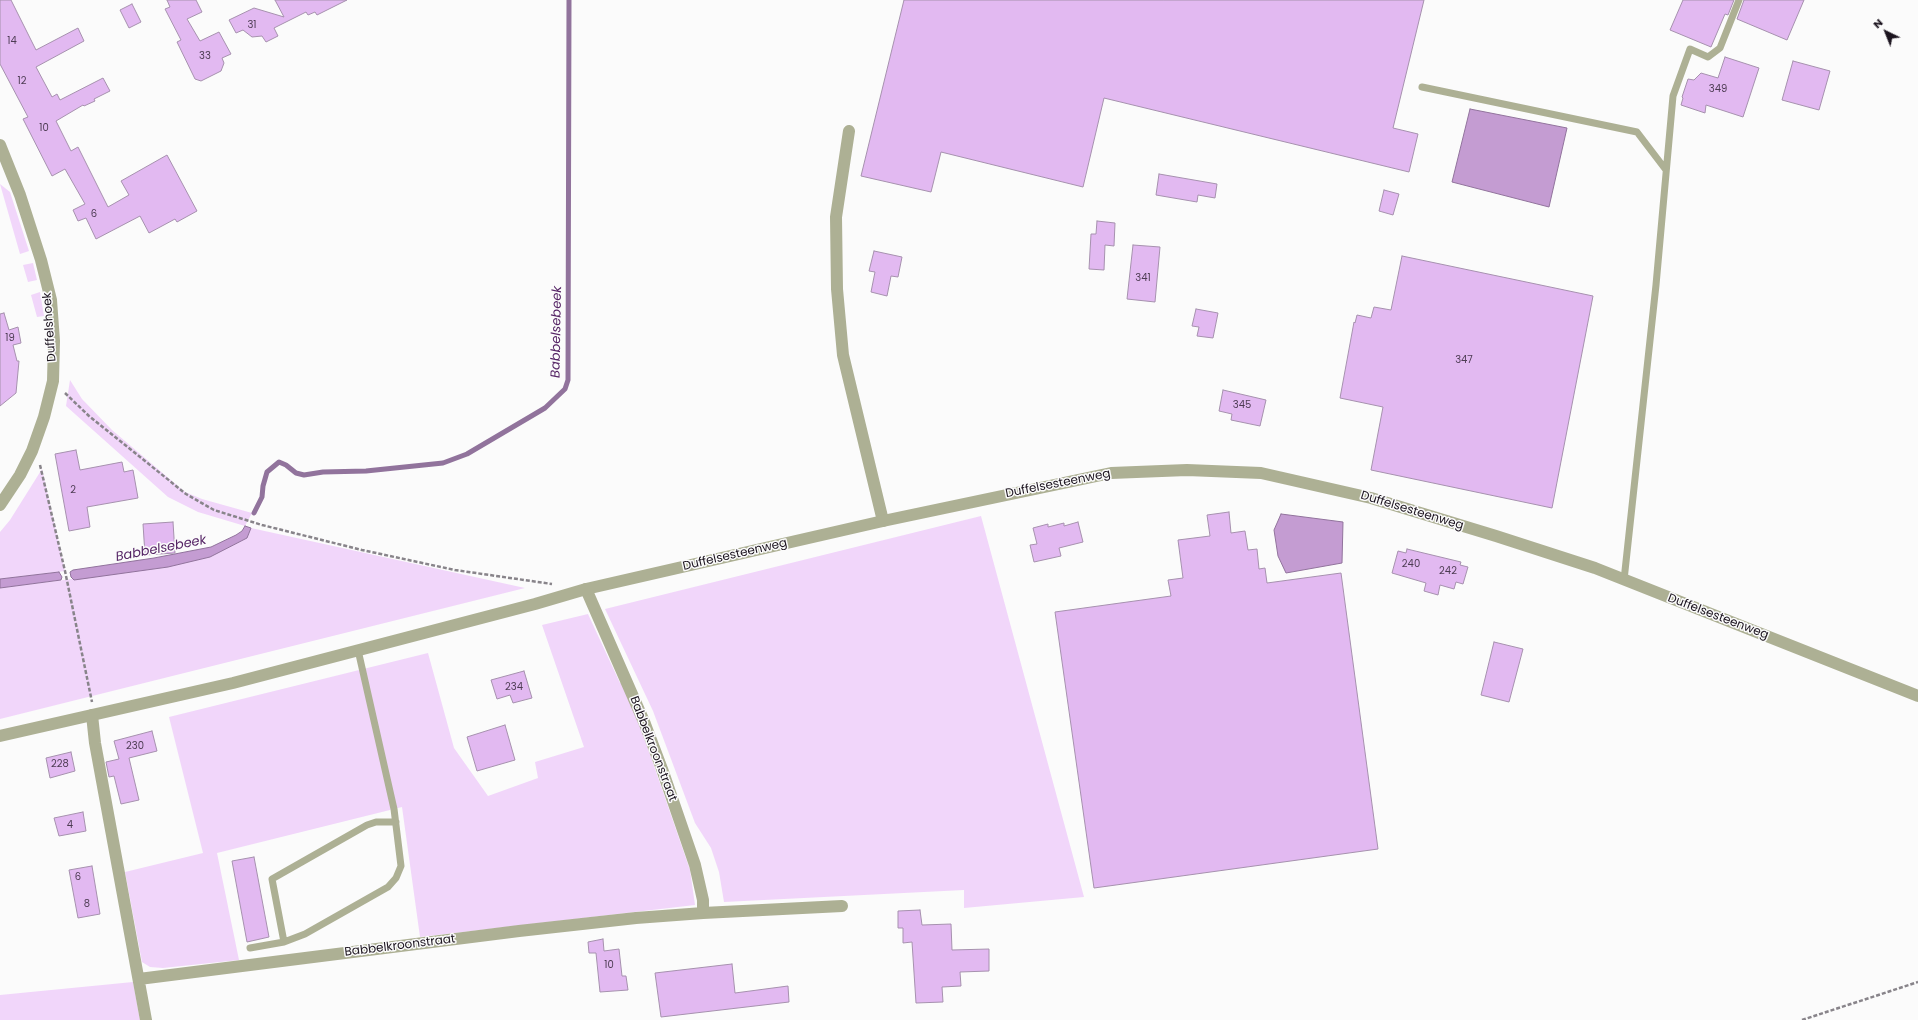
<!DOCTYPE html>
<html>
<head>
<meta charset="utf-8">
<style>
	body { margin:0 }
	#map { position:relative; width:1918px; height:1020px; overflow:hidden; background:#fbfbfb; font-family:Poppins,sans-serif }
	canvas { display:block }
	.north { position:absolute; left:1866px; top:12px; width:40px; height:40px; -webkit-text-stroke:3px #fbfbfb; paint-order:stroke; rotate:317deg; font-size:11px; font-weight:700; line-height:16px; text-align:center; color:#1b131e }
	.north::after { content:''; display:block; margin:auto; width:14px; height:18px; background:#1b131e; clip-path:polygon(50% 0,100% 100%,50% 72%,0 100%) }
</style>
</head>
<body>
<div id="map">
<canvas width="1918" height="1020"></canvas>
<div class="north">N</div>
</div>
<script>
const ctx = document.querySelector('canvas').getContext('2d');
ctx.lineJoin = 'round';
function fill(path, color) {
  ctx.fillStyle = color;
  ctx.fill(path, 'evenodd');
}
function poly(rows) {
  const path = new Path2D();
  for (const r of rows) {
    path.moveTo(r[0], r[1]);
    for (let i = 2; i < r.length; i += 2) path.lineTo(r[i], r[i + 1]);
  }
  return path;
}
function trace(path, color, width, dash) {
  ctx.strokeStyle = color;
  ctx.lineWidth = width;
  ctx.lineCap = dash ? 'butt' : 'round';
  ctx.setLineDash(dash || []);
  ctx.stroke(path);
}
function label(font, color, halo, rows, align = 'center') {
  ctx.font = font + ' Poppins,sans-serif';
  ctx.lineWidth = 3;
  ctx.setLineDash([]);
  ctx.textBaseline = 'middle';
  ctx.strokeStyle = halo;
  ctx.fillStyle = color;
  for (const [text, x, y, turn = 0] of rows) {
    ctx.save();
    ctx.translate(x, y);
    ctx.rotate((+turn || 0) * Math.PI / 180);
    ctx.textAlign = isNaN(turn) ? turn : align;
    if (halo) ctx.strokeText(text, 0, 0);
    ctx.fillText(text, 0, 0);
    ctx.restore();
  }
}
fill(poly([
	[0,184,10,192,29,251,20,254],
	[33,263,37,280,28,282,23,265],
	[40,292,44,316,37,317,31,295],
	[70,380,82,399,112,430,185,492,202,499,252,513,245,526,198,512,168,497,66,406],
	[42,469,65,571,0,579,0,532,10,520],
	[981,516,1084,897,964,908,964,890,724,902,719,872,711,848,695,823,653,711,605,609],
	[251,528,525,588,0,719,0,588,167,567,210,557,247,538],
	[588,614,620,683,622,683,643,734,690,870,695,905,420,937,402,807,217,853,239,960,163,968,150,967,142,962,125,872,203,853,169,717,428,653,454,748,488,796,538,778,535,762,584,747,542,625],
	[133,982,140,1020,0,1020,0,995]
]), '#f1d6fa');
const water = poly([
	[1470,109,1567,128,1549,207,1452,182,1470,109],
	[1281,514,1343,522,1342,563,1286,573,1278,556,1274,530,1281,514],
	[245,526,251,528,247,538,210,557,168,567,74,580,71,577,70,572,73,570,154,558,211,547,236,535,242,531,245,526],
	[59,572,62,577,61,580,0,588,0,579,59,572]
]);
fill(water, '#c49cd2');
trace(water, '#91739c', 1);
trace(poly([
	[254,513,262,497,263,486,267,472,279,462,286,465,296,473,304,475,323,472,366,471,443,463,467,454,545,408,565,389,568,380,569,0]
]), '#91739c', 5);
const building = poly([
	[0,0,11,0,36,50,78,28,84,41,36,67,52,97,57,94,60,100,103,78,110,91,94,99,95,101,84,106,83,105,56,121,71,151,78,147,108,207,129,195,121,181,167,155,197,211,177,222,175,219,149,233,140,216,96,239,86,218,78,221,73,210,85,204,65,169,52,176,23,119,28,117,0,64,0,0],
	[167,0,196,0,202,12,187,19,200,41,219,32,231,54,222,58,224,63,221,71,201,81,195,79,177,42,181,40,165,9,170,7,167,0],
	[275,0,347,0,317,15,315,12,308,15,306,12,274,28,278,36,266,42,262,36,252,37,243,30,236,33,229,20,254,8,284,17,275,0],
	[904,0,1424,0,1393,128,1418,134,1409,172,1104,98,1083,187,941,152,931,192,861,176,904,0],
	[1683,0,1734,0,1728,15,1725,14,1711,47,1670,30,1683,0],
	[1744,0,1804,0,1787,40,1737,19,1744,0],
	[132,4,141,22,129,28,120,10,132,4],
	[1725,57,1759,68,1743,117,1706,105,1705,113,1681,105,1683,98,1682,97,1688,79,1694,80,1701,73,1718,78,1725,57],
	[1793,61,1830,71,1819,110,1782,100,1793,61],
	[1159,174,1217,184,1215,198,1198,195,1197,202,1156,195,1159,174],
	[1384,190,1399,194,1393,215,1379,211,1384,190],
	[1097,221,1115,223,1114,246,1105,245,1104,270,1089,269,1091,234,1096,234,1097,221],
	[1133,245,1160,247,1155,302,1127,299,1133,245],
	[874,251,902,257,898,277,891,276,887,296,871,292,875,272,869,271,874,251],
	[1402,256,1593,296,1552,508,1371,470,1383,407,1340,398,1354,322,1355,323,1357,315,1371,318,1374,307,1391,310,1402,256],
	[1196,309,1218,313,1213,338,1197,336,1199,327,1192,326,1196,309],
	[4,313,9,330,18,327,21,343,13,345,17,361,19,361,16,393,0,406,0,314,4,313],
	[1223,390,1266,400,1260,426,1231,420,1232,414,1219,411,1223,390],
	[76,450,80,470,122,462,124,472,133,470,138,498,87,507,90,527,69,531,55,454,76,450],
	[1229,512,1231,533,1245,531,1248,550,1257,549,1259,569,1265,568,1267,583,1341,573,1378,849,1094,888,1055,612,1171,596,1168,580,1183,578,1178,540,1210,536,1207,515,1229,512],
	[173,522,175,553,145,555,143,524,173,522],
	[1078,522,1083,542,1059,548,1061,556,1034,562,1030,545,1037,544,1033,528,1048,524,1048,527,1064,523,1064,526,1078,522],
	[1407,549,1461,562,1460,565,1468,567,1463,584,1456,582,1454,589,1440,585,1438,595,1424,591,1426,583,1392,573,1398,551,1406,553,1407,549],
	[1494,642,1523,649,1509,702,1481,695,1494,642],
	[524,671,532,698,513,703,510,695,497,699,491,680,524,671],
	[505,725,515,760,477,771,467,737,505,725],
	[152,731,157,751,129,758,139,800,121,804,114,776,109,777,106,762,119,759,114,741,152,731],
	[71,752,75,771,50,778,46,758,71,752],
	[83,812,86,831,59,836,54,818,83,812],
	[254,857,269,937,247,942,232,861,254,857],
	[92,866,100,914,78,918,69,870,92,866],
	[920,910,922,925,951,924,952,950,989,949,989,971,960,972,961,986,942,987,943,1002,916,1003,912,942,903,943,903,928,898,928,898,911,920,910],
	[603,939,604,951,619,949,622,976,626,976,628,990,600,992,596,953,589,953,588,942,603,939],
	[732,964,735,993,788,986,789,1002,661,1017,655,973,732,964]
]);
fill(building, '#e2b9f1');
trace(building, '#a691ae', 1);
trace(poly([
	[65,393,89,416,186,494,214,510,262,525,362,550,455,570,552,584],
	[40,465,65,571,92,702],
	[1802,1020,1918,982]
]), '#88848a', 2.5, [4, 2]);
trace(poly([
	[1422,87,1637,132,1666,170],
	[1624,580,1656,285,1673,96,1690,49,1708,57,1720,48,1739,0],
	[284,942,272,879,367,825,376,822,396,822],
	[250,948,284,942,305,934,388,887,396,878,401,866,394,809,358,650]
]), '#adb094', 7);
trace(poly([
	[849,131,836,217,837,289,843,355,883,521],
	[92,715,95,743,146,1020],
	[703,913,842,906],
	[139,979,519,931,636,918,703,913,703,900,695,865,662,769,645,724,586,589]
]), '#adb094', 12);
trace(poly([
	[0,145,20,195,41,260,51,300,54,341,53,381,44,417,32,451,20,475,0,505],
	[0,736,233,683,535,604,586,589,883,521,1111,473,1187,470,1261,473,1371,498,1496,536,1595,568,1918,696]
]), '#adb094', 12);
label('10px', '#4d3c53', null, [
	["31",252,25],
	["14",12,41],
	["33",205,56],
	["12",22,81],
	["349",1718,89],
	["10",44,128],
	["6",94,214],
	["341",1143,278],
	["19",10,338],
	["347",1464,360],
	["345",1242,405],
	["2",73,490],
	["240",1411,564],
	["242",1448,571],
	["234",514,687],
	["230",135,746],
	["228",60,764],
	["4",70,825],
	["6",78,877],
	["8",87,904],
	["10",609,965]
]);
label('12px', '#1b131e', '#fbfbfb', [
	["Duffelshoek",50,327,-94],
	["Duffelsesteenweg",1058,484,-11],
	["Duffelsesteenweg",1412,511,17],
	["Duffelsesteenweg",735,555,-13],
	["Duffelsesteenweg",1718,617,21],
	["Babbelkroonstraat",653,749,69],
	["Babbelkroonstraat",400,946,-7]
]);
label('italic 13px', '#552465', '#fbfbfb', [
	["Babbelsebeek",557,332,-89],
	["Babbelsebeek",161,549,-11]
]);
</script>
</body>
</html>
